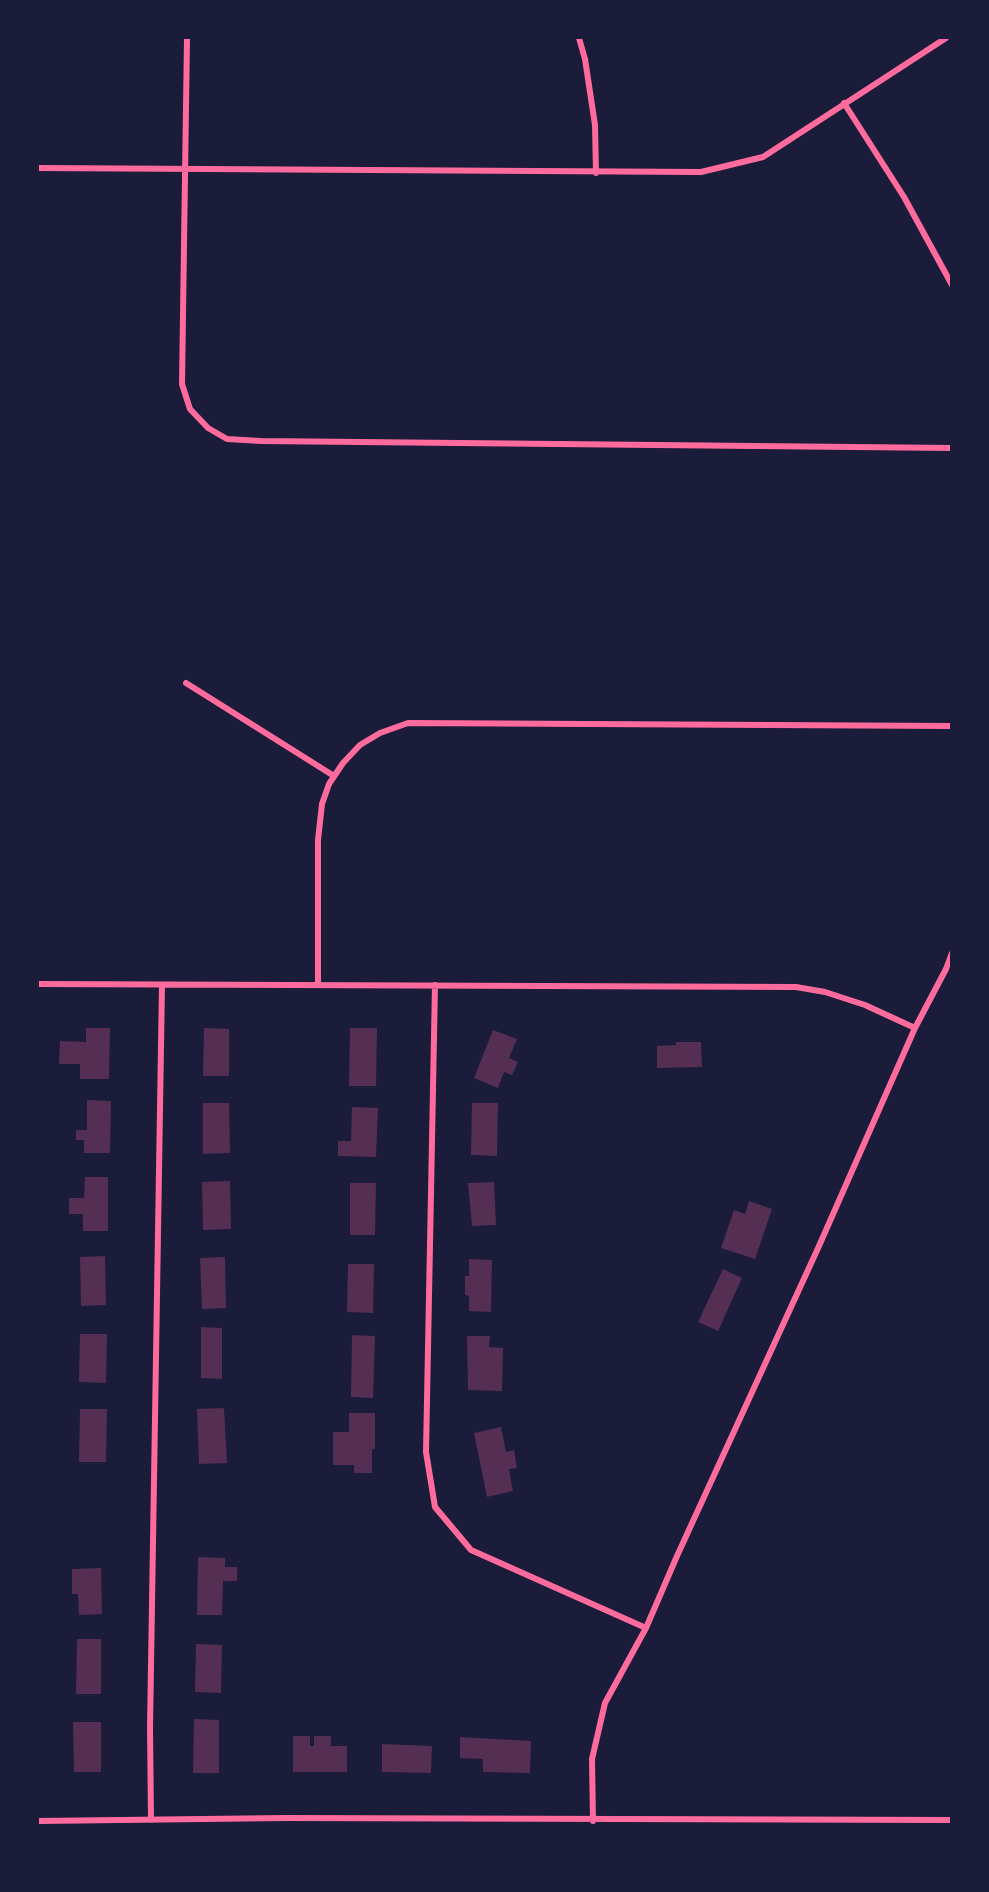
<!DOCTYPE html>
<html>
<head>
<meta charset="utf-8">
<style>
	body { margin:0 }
	#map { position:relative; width:989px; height:1892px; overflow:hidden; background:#1b1b3a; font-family:Figtree,sans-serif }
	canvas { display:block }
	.frame { position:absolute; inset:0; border:39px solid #1b1b3a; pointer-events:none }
</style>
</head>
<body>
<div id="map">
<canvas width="989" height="1892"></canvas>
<div class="frame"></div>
</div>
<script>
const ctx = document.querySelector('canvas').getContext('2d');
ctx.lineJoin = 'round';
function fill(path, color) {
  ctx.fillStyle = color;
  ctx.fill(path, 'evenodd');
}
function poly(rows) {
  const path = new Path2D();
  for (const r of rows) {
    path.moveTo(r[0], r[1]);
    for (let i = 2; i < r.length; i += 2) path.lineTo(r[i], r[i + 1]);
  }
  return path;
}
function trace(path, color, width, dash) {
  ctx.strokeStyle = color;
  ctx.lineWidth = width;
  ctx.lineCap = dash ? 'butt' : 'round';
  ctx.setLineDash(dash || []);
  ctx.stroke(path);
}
fill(poly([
	[86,1028,110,1028,109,1079,80,1079,80,1064,59,1064,60,1041,86,1042],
	[204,1028,229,1029,229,1076,203,1076],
	[350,1028,377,1028,376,1086,349,1086],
	[493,1030,517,1039,509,1058,518,1062,512,1075,504,1072,498,1088,474,1078],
	[676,1042,701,1042,702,1067,657,1068,657,1046,676,1045],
	[87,1100,111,1101,110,1153,84,1153,84,1140,76,1140,76,1130,87,1130],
	[203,1103,229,1103,230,1153,203,1154],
	[472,1103,498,1103,497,1156,471,1155],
	[352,1107,378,1108,376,1157,338,1156,338,1141,351,1141],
	[85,1177,108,1177,108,1231,83,1231,83,1214,69,1214,69,1198,84,1198],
	[230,1181,231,1229,203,1230,202,1182],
	[494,1182,496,1225,472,1226,468,1183],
	[350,1183,376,1183,375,1235,350,1235],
	[749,1201,772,1209,755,1259,721,1248,734,1210,745,1214],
	[105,1256,106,1305,81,1306,80,1257],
	[225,1257,226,1308,202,1309,200,1258],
	[469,1259,492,1260,491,1312,469,1311,469,1296,465,1295,465,1276,469,1276],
	[348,1264,374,1264,373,1313,347,1312],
	[723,1269,742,1278,718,1331,698,1322],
	[201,1327,222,1328,222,1379,201,1378],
	[80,1334,107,1334,106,1383,79,1382],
	[352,1335,375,1336,373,1398,351,1397],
	[467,1336,490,1336,489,1347,503,1348,502,1391,468,1390],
	[224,1408,227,1463,199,1464,197,1409],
	[80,1409,107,1409,106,1462,79,1462],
	[349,1413,375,1413,375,1449,372,1449,372,1473,354,1473,354,1465,333,1465,333,1432,349,1432],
	[501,1427,506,1452,514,1450,517,1468,509,1469,513,1491,487,1497,474,1433],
	[198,1557,225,1558,225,1567,237,1567,237,1581,223,1581,222,1615,197,1615],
	[101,1568,102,1614,79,1615,78,1594,72,1594,72,1569],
	[77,1639,101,1639,101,1694,76,1694],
	[196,1644,222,1645,221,1693,195,1692],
	[194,1719,219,1720,219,1773,193,1773],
	[73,1722,101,1722,101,1772,74,1772],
	[293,1736,310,1736,310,1746,314,1746,314,1736,331,1736,331,1746,347,1746,347,1772,293,1772],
	[460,1737,531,1741,530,1773,483,1772,483,1759,460,1758],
	[382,1744,432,1746,431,1773,382,1772]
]), '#542f53');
trace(poly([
	[187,38,182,384,190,409,208,428,227,439,261,441,952,448],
	[579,38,585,59,595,125,596,173],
	[844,103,904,197,952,285],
	[38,168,701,172,763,157,946,38],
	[186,683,334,776],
	[38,984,796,987,825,992,865,1005,915,1028],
	[318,985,318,840,322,804,329,784,343,763,360,745,380,733,408,723,952,726],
	[435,985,426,1452,435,1507,471,1550,646,1628],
	[151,1820,150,1727,162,985],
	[38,1821,286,1818,952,1820],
	[593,1821,592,1759,605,1703,646,1628,677,1556,819,1246,915,1028,946,969,952,953]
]), '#ff6b9d', 6);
</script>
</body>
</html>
